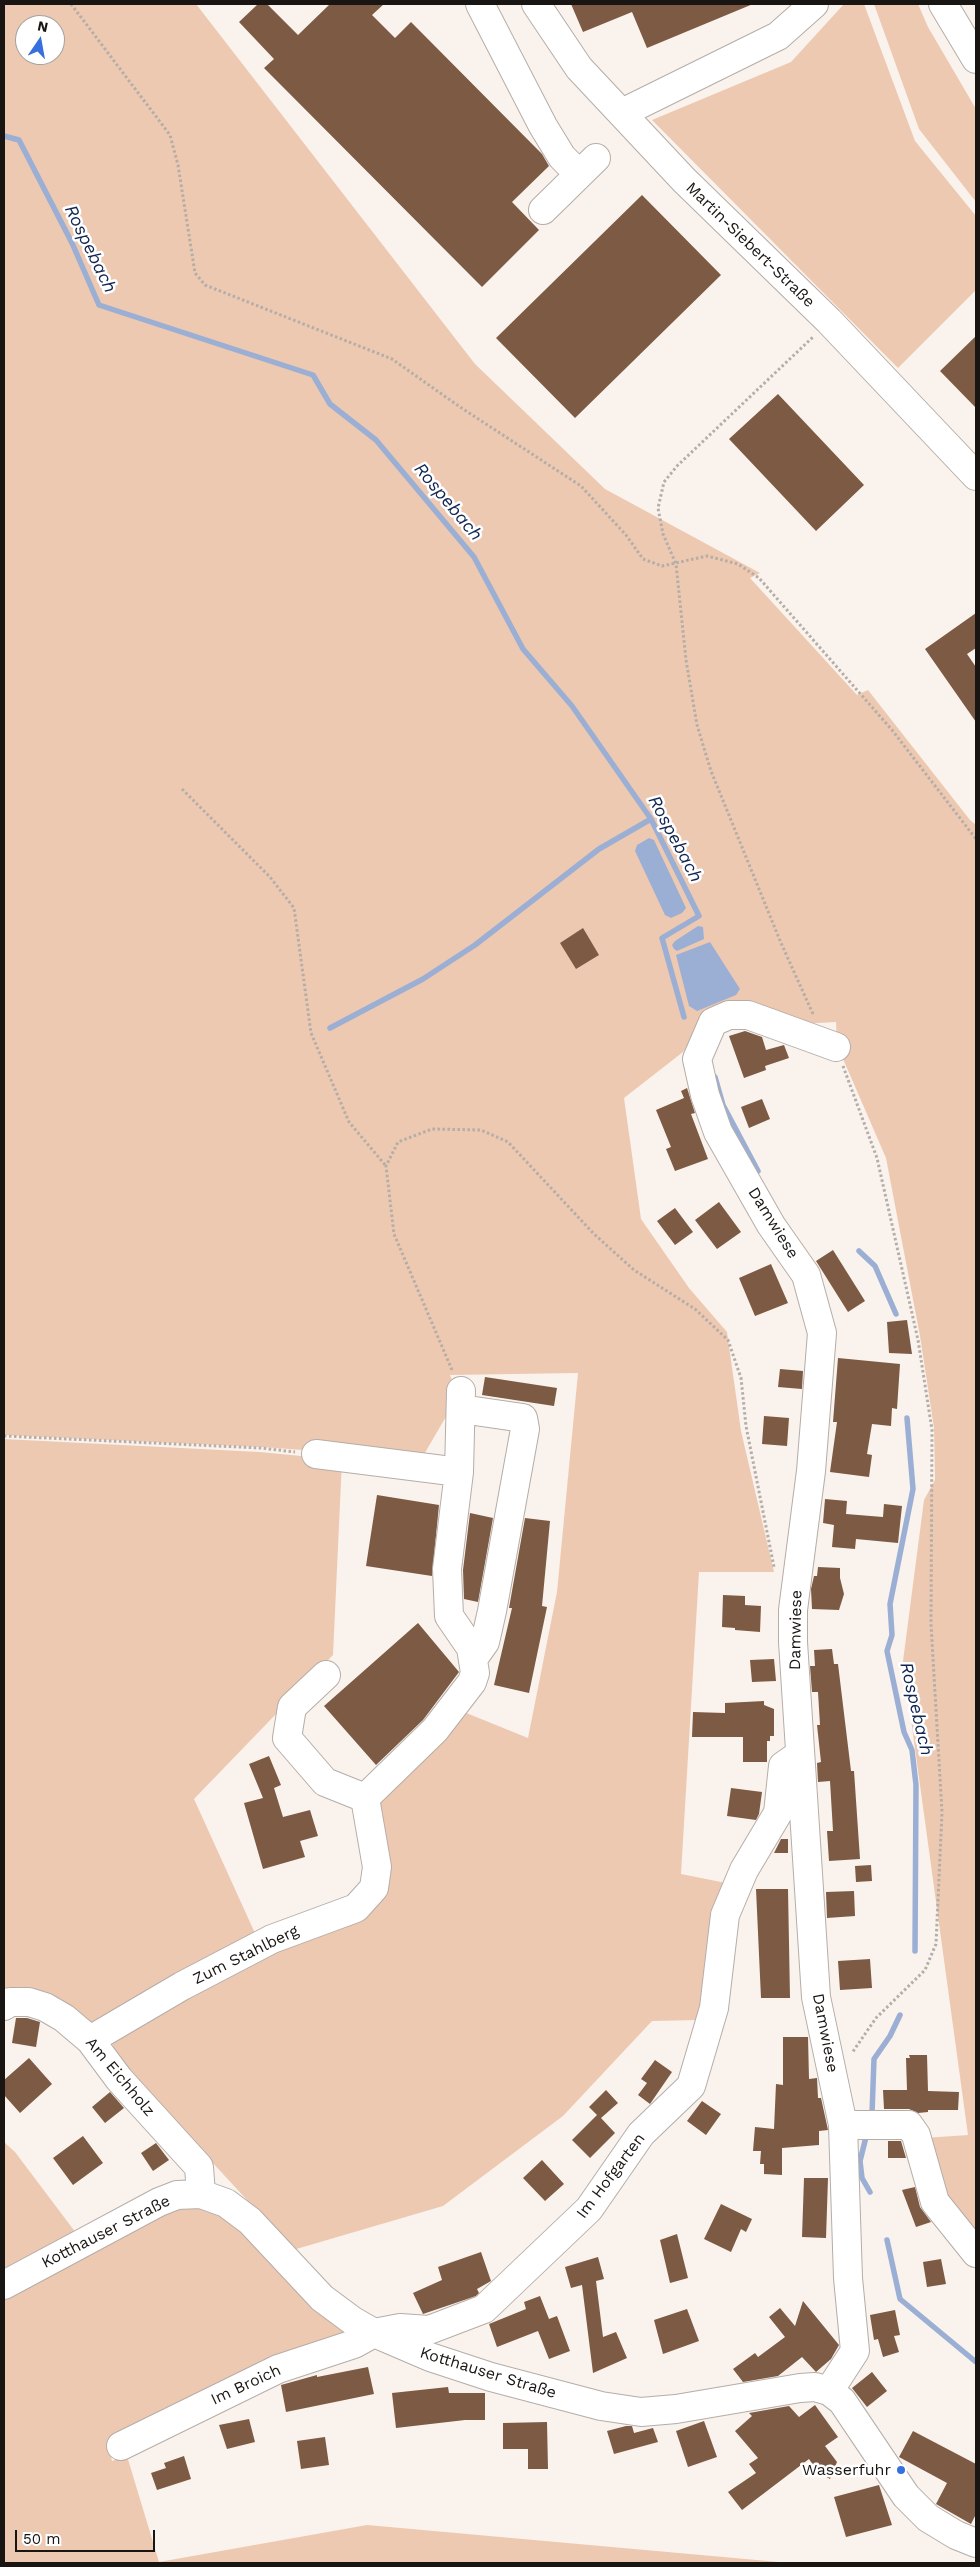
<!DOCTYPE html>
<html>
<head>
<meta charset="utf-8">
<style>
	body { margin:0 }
	#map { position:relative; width:980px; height:2567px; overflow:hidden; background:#faf2ec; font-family:"Work Sans",sans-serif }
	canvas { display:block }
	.frame { position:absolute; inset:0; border:5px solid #181513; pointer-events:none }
	.north { position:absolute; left:15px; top:15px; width:50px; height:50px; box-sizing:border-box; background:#fff; border:1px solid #a3a1a1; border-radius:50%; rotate:12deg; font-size:14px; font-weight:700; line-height:20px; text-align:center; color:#181513 }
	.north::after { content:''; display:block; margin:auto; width:18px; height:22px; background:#366fde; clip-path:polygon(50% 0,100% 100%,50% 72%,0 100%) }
	.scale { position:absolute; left:15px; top:2530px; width:140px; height:22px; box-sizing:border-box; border:2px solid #181513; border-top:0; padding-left:6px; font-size:15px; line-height:18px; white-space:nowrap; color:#181513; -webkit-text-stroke:4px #fff; paint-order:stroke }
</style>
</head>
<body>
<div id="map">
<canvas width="980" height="2567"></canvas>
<div class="frame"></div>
<div class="north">N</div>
<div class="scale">50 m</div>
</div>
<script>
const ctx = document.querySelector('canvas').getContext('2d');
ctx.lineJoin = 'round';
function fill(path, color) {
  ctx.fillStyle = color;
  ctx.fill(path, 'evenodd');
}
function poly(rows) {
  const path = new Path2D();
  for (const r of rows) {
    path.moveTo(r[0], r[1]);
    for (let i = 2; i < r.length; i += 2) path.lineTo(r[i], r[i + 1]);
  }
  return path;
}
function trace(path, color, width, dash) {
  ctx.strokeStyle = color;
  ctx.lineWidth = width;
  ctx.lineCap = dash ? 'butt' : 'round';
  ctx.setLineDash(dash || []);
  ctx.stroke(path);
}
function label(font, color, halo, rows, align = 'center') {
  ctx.font = font + ' "Work Sans",sans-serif';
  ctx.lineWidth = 5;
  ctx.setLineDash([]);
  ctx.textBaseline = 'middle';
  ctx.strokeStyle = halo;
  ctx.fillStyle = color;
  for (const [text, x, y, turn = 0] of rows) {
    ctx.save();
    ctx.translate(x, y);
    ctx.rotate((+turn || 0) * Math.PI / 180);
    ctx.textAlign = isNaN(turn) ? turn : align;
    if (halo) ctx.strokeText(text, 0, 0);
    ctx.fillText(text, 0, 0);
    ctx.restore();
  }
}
fill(poly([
	[4,4,196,4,475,364,605,489,760,573,750,578,857,695,868,690,970,820,976,825,976,2240,941,2199,924,2138,968,2135,903,1661,924,1500,935,1480,934,1428,920,1336,886,1158,837,1045,836,1022,800,1024,708,1017,683,1052,624,1098,641,1219,689,1288,727,1332,741,1431,774,1572,699,1572,681,1874,726,1883,698,2020,652,2021,563,2116,443,2206,293,2250,119,2061,111,2040,376,1888,367,1797,454,1708,528,1738,557,1592,578,1373,450,1375,458,1396,419,1463,343,1453,262,1447,4,1435],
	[25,25,55,25,55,55,25,55],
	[844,4,864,4,915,141,976,216,976,290,898,368,652,120,791,62],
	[874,4,918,4,928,27,976,109,976,202,919,129],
	[4,1439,260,1452,342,1460,333,1655,194,1799,259,1942,105,2025,87,2024,61,1999,32,1990,4,1996],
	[4,2142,15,2152,76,2233,4,2271],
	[168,2206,195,2206,215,2209,249,2234,341,2322,343,2335,275,2362,108,2444,112,2461,127,2456,159,2562,367,2525,790,2563,4,2563,4,2294]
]), '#eec9b1');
fill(poly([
	[649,838,654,840,686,908,682,913,671,918,665,915,635,851,637,845],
	[698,926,703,927,704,939,677,951,674,949,672,945,675,941],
	[710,942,740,989,736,995,697,1011,689,1006,676,955]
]), '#9bafd4');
trace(poly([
	[4,136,19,140,72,243,99,305,313,375,330,404,376,440,474,557,523,649,572,706,651,819,699,916,662,938,684,1017],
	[330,1028,423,979,475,945,599,849,651,819],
	[715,1077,723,1105,758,1171],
	[859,1251,875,1266,896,1314],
	[907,1418,913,1489,890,1604,892,1635,887,1651,904,1732,912,1750,916,1785,915,1951],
	[872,2114,874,2059,890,2036,900,2015],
	[867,2133,860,2161,862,2178,870,2192],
	[887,2240,900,2299,976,2362]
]), '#9bafd4', 5.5);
fill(poly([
	[258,4,267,4,298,35,330,4,384,4,372,15,395,38,411,22,542,154,549,166,512,202,539,230,482,287,264,68,274,59,239,22],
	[571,4,753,4,647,48,632,12,583,32],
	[642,195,721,275,575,418,496,338],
	[976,336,976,408,940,371],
	[778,394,864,485,816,531,729,439],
	[976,613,976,648,967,654,976,667,976,722,925,649],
	[583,928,599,955,576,969,560,943],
	[745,1031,762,1037,766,1050,784,1045,789,1058,765,1066,766,1070,744,1078,729,1036],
	[687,1088,695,1113,691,1114,708,1159,675,1171,666,1149,671,1147,656,1110,684,1098,681,1091],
	[762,1099,770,1119,749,1128,741,1107],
	[719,1202,741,1232,717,1249,695,1220],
	[675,1208,693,1232,675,1245,657,1221],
	[833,1250,865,1301,848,1312,816,1261],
	[771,1264,788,1303,755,1316,739,1278],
	[907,1320,912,1354,889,1353,887,1322],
	[838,1358,900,1364,897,1409,892,1408,891,1426,872,1424,867,1454,872,1455,869,1477,830,1472,837,1422,833,1422],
	[780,1369,803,1371,802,1389,778,1387],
	[485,1377,557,1388,554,1406,482,1395],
	[764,1416,789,1418,787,1446,762,1444],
	[377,1495,439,1505,432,1576,366,1566],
	[825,1499,847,1501,846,1514,883,1517,884,1504,902,1506,898,1543,856,1539,855,1549,832,1547,834,1525,823,1523],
	[470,1513,493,1518,478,1602,464,1599,463,1570],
	[525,1518,550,1521,542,1606,547,1607,529,1693,494,1685,512,1608,509,1608],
	[818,1567,840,1568,840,1578,844,1594,839,1610,812,1609,811,1589,814,1576,817,1576],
	[723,1595,745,1596,745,1605,761,1606,760,1632,735,1630,735,1628,722,1627],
	[418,1623,459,1672,423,1720,376,1765,324,1706],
	[832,1649,834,1664,838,1664,851,1771,854,1771,860,1859,829,1861,827,1831,833,1831,830,1781,818,1782,817,1763,821,1762,817,1725,820,1725,818,1692,812,1692,810,1666,815,1666,814,1650],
	[774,1659,776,1681,752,1682,750,1660],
	[764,1701,764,1705,774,1709,774,1736,770,1736,770,1741,767,1741,767,1762,743,1762,743,1737,692,1737,693,1712,725,1713,725,1703],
	[269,1756,281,1785,274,1788,283,1817,310,1810,318,1836,300,1841,305,1857,263,1869,244,1803,263,1798,249,1764],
	[731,1788,762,1792,759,1814,756,1820,727,1816],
	[781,1839,788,1839,788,1853,774,1853],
	[871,1865,872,1881,856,1882,855,1866],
	[756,1889,788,1889,790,1998,761,1998],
	[854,1891,855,1916,827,1918,826,1892],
	[870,1959,872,1988,840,1990,838,1961],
	[16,2018,27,2018,40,2022,36,2047,12,2043],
	[783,2037,808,2037,809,2079,817,2078,818,2098,821,2098,828,2130,819,2131,819,2145,782,2148,782,2175,764,2174,764,2164,760,2164,761,2151,753,2151,755,2127,774,2129,776,2084,783,2085],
	[909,2055,927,2055,928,2091,959,2092,958,2110,928,2110,928,2112,918,2113,909,2109,884,2109,883,2090,907,2090,906,2058,910,2058],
	[29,2058,52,2084,20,2113,4,2095,4,2080],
	[655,2060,672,2072,650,2104,638,2095,647,2083,641,2079],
	[606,2090,618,2103,601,2118,615,2133,590,2158,572,2140,597,2115,589,2107],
	[110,2092,124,2108,105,2123,92,2107],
	[702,2101,721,2114,706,2135,687,2121],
	[83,2136,103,2163,73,2185,53,2158],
	[888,2141,901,2141,906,2158,888,2158],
	[156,2143,169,2160,153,2171,141,2153],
	[542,2160,564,2184,545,2201,523,2178],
	[804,2178,828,2178,826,2238,802,2237],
	[915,2187,920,2207,931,2222,916,2227,902,2190],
	[721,2204,752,2219,746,2232,741,2229,731,2252,704,2239],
	[677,2234,688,2278,670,2283,660,2240],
	[481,2252,491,2281,477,2289,479,2293,476,2296,423,2314,413,2293,442,2280,438,2267],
	[598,2257,604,2279,596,2281,603,2337,616,2332,627,2358,593,2373,582,2285,571,2288,565,2267],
	[941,2259,946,2284,927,2287,923,2262],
	[540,2296,549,2319,557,2316,570,2351,549,2359,538,2331,497,2347,489,2324,526,2309,524,2302],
	[803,2301,839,2345,831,2359,816,2372,802,2357,778,2376,743,2382,733,2369,755,2353,758,2357,785,2337,769,2317,780,2308,795,2326],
	[687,2309,699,2341,663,2354,654,2320],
	[895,2310,900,2335,894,2336,899,2352,883,2357,878,2339,874,2340,870,2315],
	[368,2367,374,2394,286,2412,281,2385,317,2375,317,2377],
	[872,2372,887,2391,867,2407,852,2388],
	[448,2387,449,2393,485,2393,485,2420,465,2420,396,2428,392,2393],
	[815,2405,838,2437,825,2446,837,2462,830,2479,817,2471,809,2459,742,2510,728,2492,756,2473,749,2464,758,2458,735,2431,752,2416,749,2413,789,2406,799,2417],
	[249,2419,255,2442,227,2449,219,2425],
	[704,2421,717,2457,688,2467,676,2431],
	[547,2422,548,2469,528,2469,528,2449,503,2449,503,2423],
	[626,2426,632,2426,634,2433,653,2428,658,2442,614,2454,607,2431],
	[913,2431,976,2464,976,2514,971,2524,936,2504,947,2483,899,2457],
	[325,2437,329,2465,301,2469,297,2441],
	[184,2456,191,2479,157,2490,151,2473,166,2468,164,2463],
	[879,2485,892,2525,846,2537,834,2497]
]), '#7c5a43');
const minor = poly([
	[480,4,543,126,562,157,578,173],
	[536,4,579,68,684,180,829,321,976,476],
	[622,113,778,36,814,4],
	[543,210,596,158],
	[461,1409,523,1418,525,1429,492,1611,485,1642,473,1659],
	[316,1454,459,1472],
	[326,1675,292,1707,287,1738,325,1782,365,1798,435,1730,472,1682,475,1673,471,1648,449,1616,447,1569,459,1472,461,1391],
	[4,2006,10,2002,29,2002,45,2007,64,2018,90,2040,119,2079,199,2167,201,2194],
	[90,2040,182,1986,272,1939,356,1908,374,1888,377,1867,365,1798],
	[843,2125,909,2125,916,2135,935,2202,976,2253],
	[4,2285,159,2202,177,2195,201,2194,226,2203,250,2221,322,2298,353,2321,374,2333,430,2357,491,2377,601,2406,641,2412,676,2409,800,2388,815,2387,829,2391,842,2401,906,2496,928,2518,956,2535,976,2543],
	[829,2391,855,2351,848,2278,843,2125,816,1997,793,1642,793,1610,811,1471,822,1333,806,1275,771,1225,718,1132,705,1095,697,1059,713,1022,729,1015,748,1015,836,1047],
	[121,2446,278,2369,354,2344,374,2333,400,2328,429,2330,484,2309,589,2209,641,2134,691,2086,714,2008,725,1915,744,1870,778,1813,783,1766,800,1754]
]);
const major = poly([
	[943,4,976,59]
]);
trace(minor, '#b5ada8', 30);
trace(major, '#b5ada8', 30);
trace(poly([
	[71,4,170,135,178,165,195,273,205,285,392,359,460,407,581,486,626,535,643,559,662,566,707,556,738,564,759,578,892,730,976,839],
	[182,789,270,877,294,908,311,1033,349,1122,386,1166],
	[813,1014,781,943,711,771,697,725,686,660,676,564,663,534,658,508,664,482,677,466,814,336],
	[843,1066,877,1158,918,1340,932,1430,931,1624,942,1812,936,1944,925,1970,876,2018,852,2053],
	[452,1370,394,1234,386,1166,398,1142,432,1129,481,1130,508,1142,594,1234,634,1270,695,1309,728,1340,741,1378,746,1426,774,1567],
	[4,1436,261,1448,295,1452]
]), '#b4ada8', 3, [2.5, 2.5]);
trace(minor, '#fff', 28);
trace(major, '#fff', 28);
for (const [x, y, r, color] of [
	[901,2470,5,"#366fde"]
]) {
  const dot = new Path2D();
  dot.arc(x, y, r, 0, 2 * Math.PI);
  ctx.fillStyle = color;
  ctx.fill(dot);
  trace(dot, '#fff', 2);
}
label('16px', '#181513', '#fff', [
	["Martin-Siebert-Straße",750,245,44],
	["Damwiese",773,1223,58],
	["Damwiese",796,1630,-89],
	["Zum Stahlberg",246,1955,-26],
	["Damwiese",825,2033,79],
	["Am Eichholz",120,2077,50],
	["Im Hofgarten",611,2176,-53],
	["Kotthauser Straße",106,2232,-27],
	["Kotthauser Straße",488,2373,17],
	["Im Broich",246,2385,-25]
]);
label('16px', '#181513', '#fff', [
	["Wasserfuhr",891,2470]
], 'right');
label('italic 18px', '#0f2653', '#fff', [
	["Rospebach",90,249,64],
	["Rospebach",448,502,50],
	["Rospebach",675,839,62],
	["Rospebach",916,1709,77]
]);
</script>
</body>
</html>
